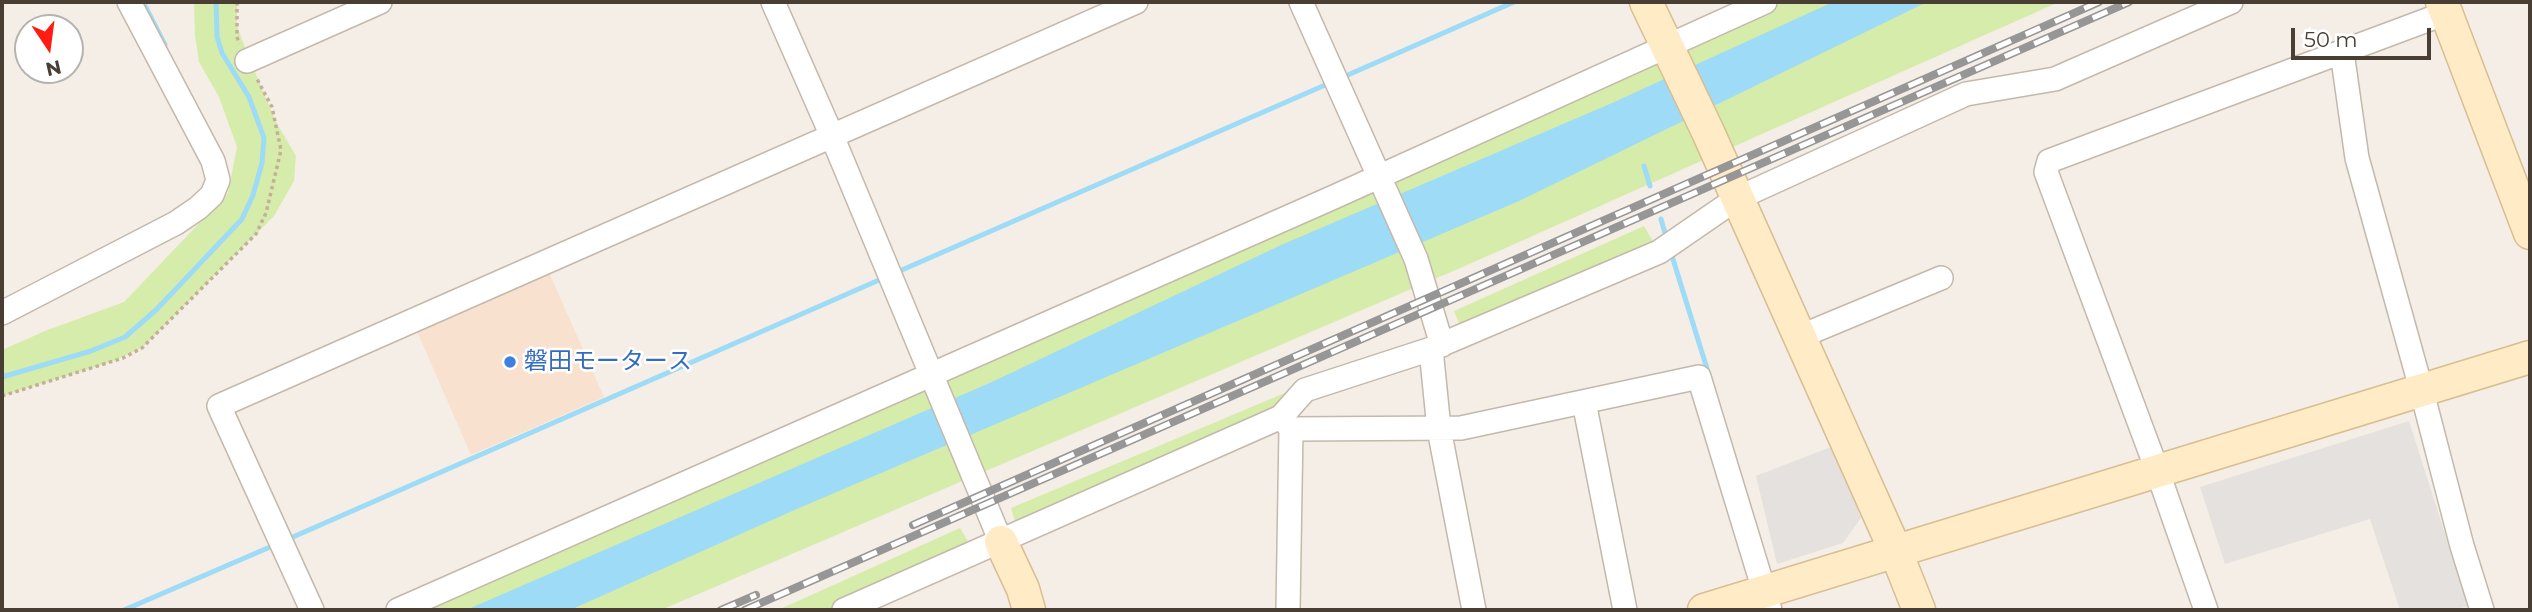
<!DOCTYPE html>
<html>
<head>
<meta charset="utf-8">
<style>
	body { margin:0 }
	#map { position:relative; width:2532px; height:612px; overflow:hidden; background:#f4eee6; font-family:Montserrat,sans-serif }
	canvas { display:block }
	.frame { position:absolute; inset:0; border:4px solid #483e34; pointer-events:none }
	.north { position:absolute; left:14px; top:14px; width:70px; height:70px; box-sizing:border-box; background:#fff; border:2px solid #b6b2ae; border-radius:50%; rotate:167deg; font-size:19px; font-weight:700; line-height:28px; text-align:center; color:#483e34 }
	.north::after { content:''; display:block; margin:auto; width:24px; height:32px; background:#ff1c12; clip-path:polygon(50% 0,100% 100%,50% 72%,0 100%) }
	.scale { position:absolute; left:2291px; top:28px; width:140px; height:32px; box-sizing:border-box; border:4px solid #483e34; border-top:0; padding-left:9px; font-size:21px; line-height:24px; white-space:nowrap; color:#483e34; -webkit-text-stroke:5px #fff; paint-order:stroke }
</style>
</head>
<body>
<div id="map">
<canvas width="2532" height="612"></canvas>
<div class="frame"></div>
<div class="north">N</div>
<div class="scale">50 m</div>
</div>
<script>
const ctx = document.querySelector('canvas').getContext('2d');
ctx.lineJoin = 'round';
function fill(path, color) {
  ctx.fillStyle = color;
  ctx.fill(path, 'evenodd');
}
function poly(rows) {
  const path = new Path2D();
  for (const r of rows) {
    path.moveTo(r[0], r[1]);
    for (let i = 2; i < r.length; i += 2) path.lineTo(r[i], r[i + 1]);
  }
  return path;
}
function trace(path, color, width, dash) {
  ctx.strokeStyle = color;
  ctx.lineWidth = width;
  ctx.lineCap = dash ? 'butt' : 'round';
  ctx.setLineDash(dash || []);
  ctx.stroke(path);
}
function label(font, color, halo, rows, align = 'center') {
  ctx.font = font + ' Montserrat,"Noto Sans JP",sans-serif';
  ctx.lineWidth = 5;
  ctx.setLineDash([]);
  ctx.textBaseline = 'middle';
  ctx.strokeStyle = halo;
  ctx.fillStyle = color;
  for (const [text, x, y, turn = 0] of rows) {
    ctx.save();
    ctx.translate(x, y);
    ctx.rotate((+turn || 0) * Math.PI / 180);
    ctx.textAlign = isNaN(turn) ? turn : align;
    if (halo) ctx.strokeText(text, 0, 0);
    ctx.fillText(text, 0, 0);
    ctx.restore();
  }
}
fill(poly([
	[548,270,604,397,471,455,415,327]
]), '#f8e2cf');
fill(poly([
	[194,2,237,2,237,26,247,53,276,122,296,156,294,181,274,216,142,348,111,362,2,396,2,350,45,331,124,302,228,193,237,147,219,97,199,62,195,36],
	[1765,2,2059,2,1465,266,661,610,400,610],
	[1644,226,1655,245,1461,328,1454,311],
	[1292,390,1281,417,1017,528,1011,508],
	[960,528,972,548,828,610,778,610]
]), '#d6ecab');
fill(poly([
	[2409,421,2468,606,2453,610,2400,610,2370,519,2225,564,2200,487],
	[1836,445,1861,518,1843,543,1777,564,1756,476]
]), '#e5e1de');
fill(poly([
	[1833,2,1927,2,1519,201,799,508,570,610,466,610,994,381,1279,246,1612,103]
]), '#9ddbf6');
trace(poly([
	[143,2,165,45],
	[1341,78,1514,2],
	[1644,166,1650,186],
	[1661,219,1665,233],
	[1672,256,1709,375],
	[895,273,1332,82],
	[2,377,91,351,125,337,156,310,242,219,253,195,262,163,264,138,249,97,222,53,217,37,216,2],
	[286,540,886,277],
	[124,610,277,544]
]), '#9ddbf6', 5);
const street = poly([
	[773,2,832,136,1001,542],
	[1301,2,1416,259,1442,345],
	[2342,52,2357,158,2422,392,2462,546,2482,610],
	[247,61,380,2],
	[2,313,176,223,198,208,212,195,218,180,213,161,129,2],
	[1799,337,1941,278],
	[1431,349,1439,429,1474,610],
	[1584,402,1625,610],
	[1281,417,1291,429,1461,428,1699,377,1770,610],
	[312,610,219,406,1136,2],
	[398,610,1334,197,1765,2],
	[844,610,1281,417,1305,390,1431,349,1659,252,1736,199,1966,94,2055,79,2231,2],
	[1288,610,1291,429],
	[2206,610,2157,470,2046,172,2049,161,2446,13]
]);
const secondary = poly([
	[1646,2,1708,132,1896,552,1919,610],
	[2442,2,2530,233],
	[1001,542,1023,589,1029,610],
	[1704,610,2530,357]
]);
trace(street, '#c4b8ab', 26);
trace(secondary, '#d8be92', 35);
trace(poly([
	[237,2,237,37,239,44],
	[2,396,123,358,142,348,256,234,266,213,281,150,272,107,257,79]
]), '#c4af98', 3.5, [3.5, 3.5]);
trace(street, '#fff', 23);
trace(secondary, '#ffebc5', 32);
const rail = poly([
	[913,525,2099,2],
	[721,610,756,595],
	[745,610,2129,2]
]);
trace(rail, '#969696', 8);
trace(rail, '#fff', 5, [16]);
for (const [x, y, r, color] of [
	[510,362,7,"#3f7fe0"]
]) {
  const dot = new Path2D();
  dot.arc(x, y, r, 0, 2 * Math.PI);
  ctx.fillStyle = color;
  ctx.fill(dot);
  trace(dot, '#fff', 2.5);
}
label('24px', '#366cbe', '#fff', [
	["磐田モータース",524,362]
], 'left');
</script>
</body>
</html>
